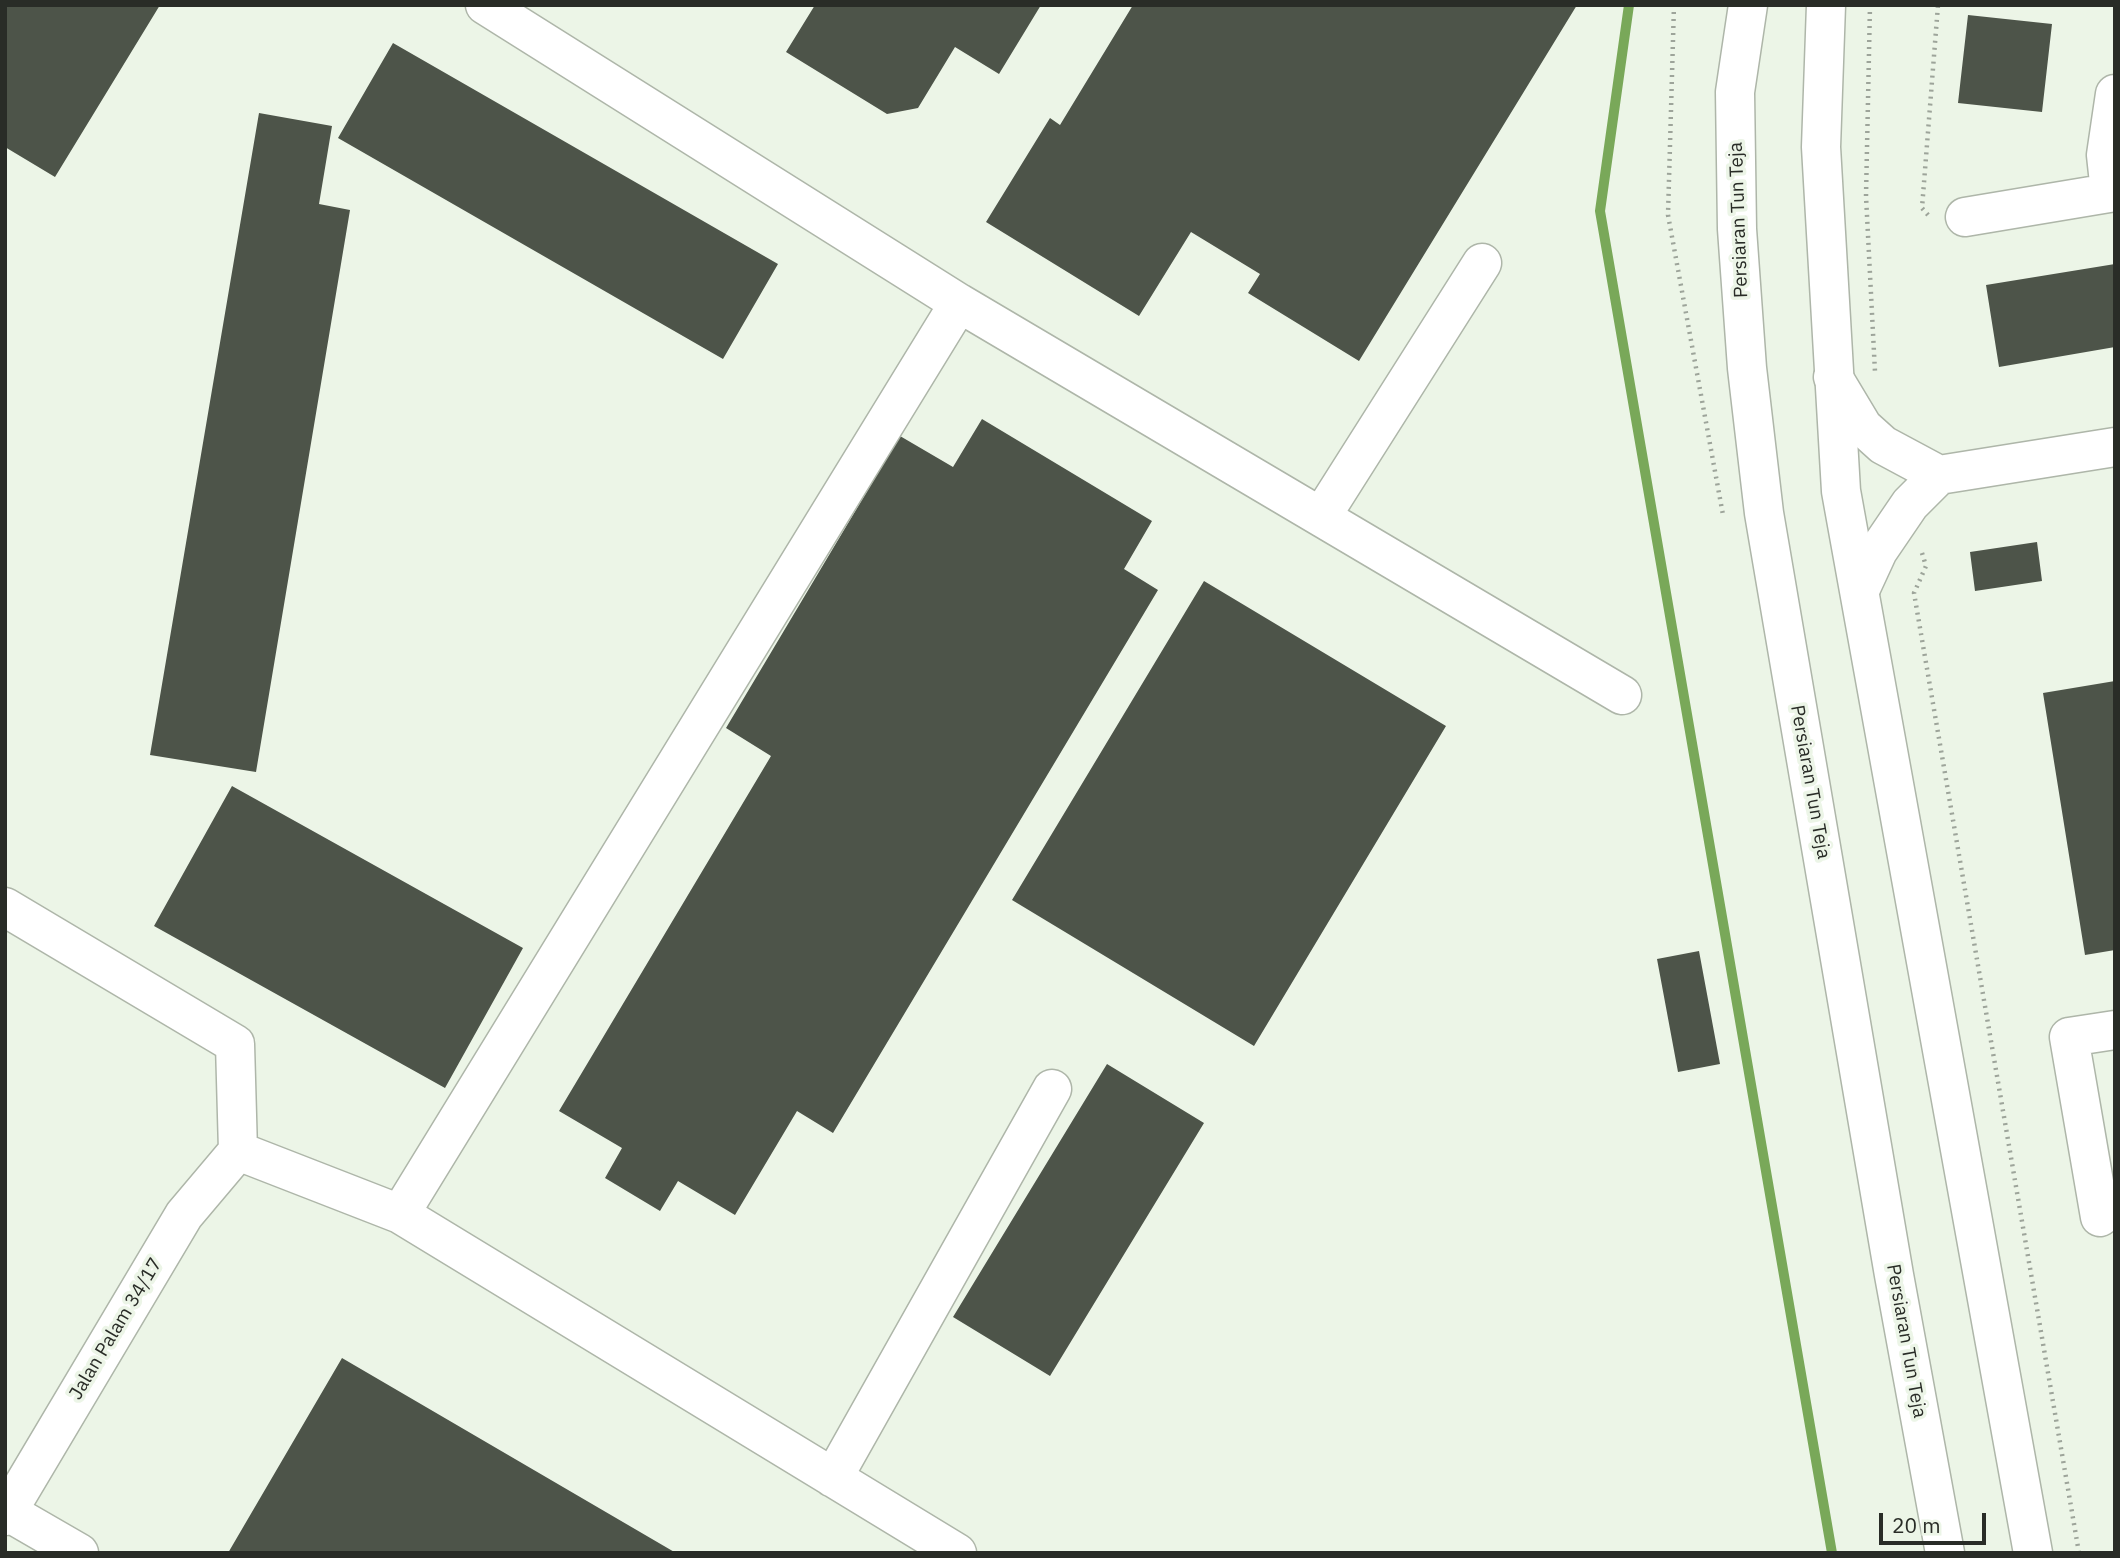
<!DOCTYPE html>
<html>
<head>
<meta charset="utf-8">
<style>
	body { margin:0 }
	#map { position:relative; width:2120px; height:1558px; overflow:hidden; background:#ecf5e7; font-family:"IBM Plex Sans",sans-serif }
	canvas { display:block }
	.frame { position:absolute; inset:0; border:7px solid #292c27; pointer-events:none }
	.scale { position:absolute; left:1879px; top:1513px; width:107px; height:32px; box-sizing:border-box; border:4px solid #292c27; border-top:0; padding-left:9px; font-size:21px; line-height:24px; white-space:nowrap; color:#292c27; -webkit-text-stroke:5px #ecf5e7; paint-order:stroke }
</style>
</head>
<body>
<div id="map">
<canvas width="2120" height="1558"></canvas>
<div class="frame"></div>
<div class="scale">20 m</div>
</div>
<script>
const ctx = document.querySelector('canvas').getContext('2d');
ctx.lineJoin = 'round';
function poly(rows) {
  const path = new Path2D();
  for (const r of rows) {
    path.moveTo(r[0], r[1]);
    for (let i = 2; i < r.length; i += 2) path.lineTo(r[i], r[i + 1]);
  }
  return path;
}
function trace(path, color, width, dash) {
  ctx.strokeStyle = color;
  ctx.lineWidth = width;
  ctx.lineCap = dash ? 'butt' : 'round';
  ctx.setLineDash(dash || []);
  ctx.stroke(path);
}
function fill(path, color) {
  ctx.fillStyle = color;
  ctx.fill(path, 'evenodd');
}
function label(font, color, halo, rows, align = 'center') {
  ctx.font = font + ' "IBM Plex Sans",sans-serif';
  ctx.lineWidth = 7;
  ctx.setLineDash([]);
  ctx.textBaseline = 'middle';
  ctx.strokeStyle = halo;
  ctx.fillStyle = color;
  for (const [text, x, y, turn = 0] of rows) {
    ctx.save();
    ctx.translate(x, y);
    ctx.rotate((+turn || 0) * Math.PI / 180);
    ctx.textAlign = isNaN(turn) ? turn : align;
    if (halo) ctx.strokeText(text, 0, 0);
    ctx.fillText(text, 0, 0);
    ctx.restore();
  }
}
trace(poly([
	[1629,5,1600,211,1832,1553]
]), '#79a859', 10);
fill(poly([
	[5,5,160,5,55,177,5,147],
	[815,5,1041,5,999,74,955,47,918,108,887,114,786,52],
	[1133,5,1577,5,1359,361,1248,293,1260,274,1191,232,1139,316,986,222,1050,118,1060,125],
	[1968,15,2052,24,2042,112,1958,103],
	[393,43,778,264,723,359,338,138],
	[259,113,332,126,319,204,350,210,256,772,150,755],
	[2115,264,2115,347,1999,367,1986,285],
	[982,419,1152,521,1124,569,1158,590,833,1133,797,1111,735,1215,678,1181,660,1211,605,1178,622,1148,559,1111,771,756,726,728,900,436,953,467],
	[2037,542,2042,581,1975,591,1970,552],
	[1204,581,1446,726,1254,1046,1012,900],
	[2115,681,2115,950,2085,955,2043,693],
	[232,786,523,948,445,1088,154,926],
	[1699,951,1720,1064,1678,1072,1657,959],
	[1107,1064,1204,1123,1050,1376,953,1317],
	[342,1358,676,1553,228,1553]
]), '#4d5449');
const minor = poly([
	[485,5,959,303,1622,695],
	[2110,192,2106,155,2115,94],
	[1965,217,2115,192],
	[1833,377,1863,427,1883,445,1939,475],
	[1939,475,2115,447],
	[1321,517,1482,263],
	[1860,590,1878,551,1910,504,1939,475],
	[5,907,235,1044,238,1151],
	[238,1151,400,1214,957,1553],
	[400,1214,959,303],
	[2100,1217,2069,1037,2115,1030],
	[833,1478,1052,1089],
	[8,1512,79,1553],
	[5,1516,184,1215,238,1151]
]);
const major = poly([
	[1748,5,1735,92,1737,229,1747,368,1764,513,1894,1275,1945,1553],
	[1826,5,1821,147,1841,491,2033,1553]
]);
trace(minor, '#aeb6a9', 41);
trace(major, '#aeb6a9', 41);
trace(poly([
	[1674,5,1668,215,1723,515],
	[1870,5,1866,196,1875,372],
	[1928,215,1922,208,1938,5],
	[1922,553,1926,566,1914,593,2079,1553]
]), '#9da49a', 4.5, [2, 5]);
trace(minor, '#fff', 38);
trace(major, '#fff', 38);
label('19px', '#292c27', '#ecf5e7', [
	["Persiaran Tun Teja",1739,220,-92],
	["Persiaran Tun Teja",1810,782,80],
	["Jalan Palam 34/17",116,1329,-59],
	["Persiaran Tun Teja",1906,1341,80]
]);
</script>
</body>
</html>
